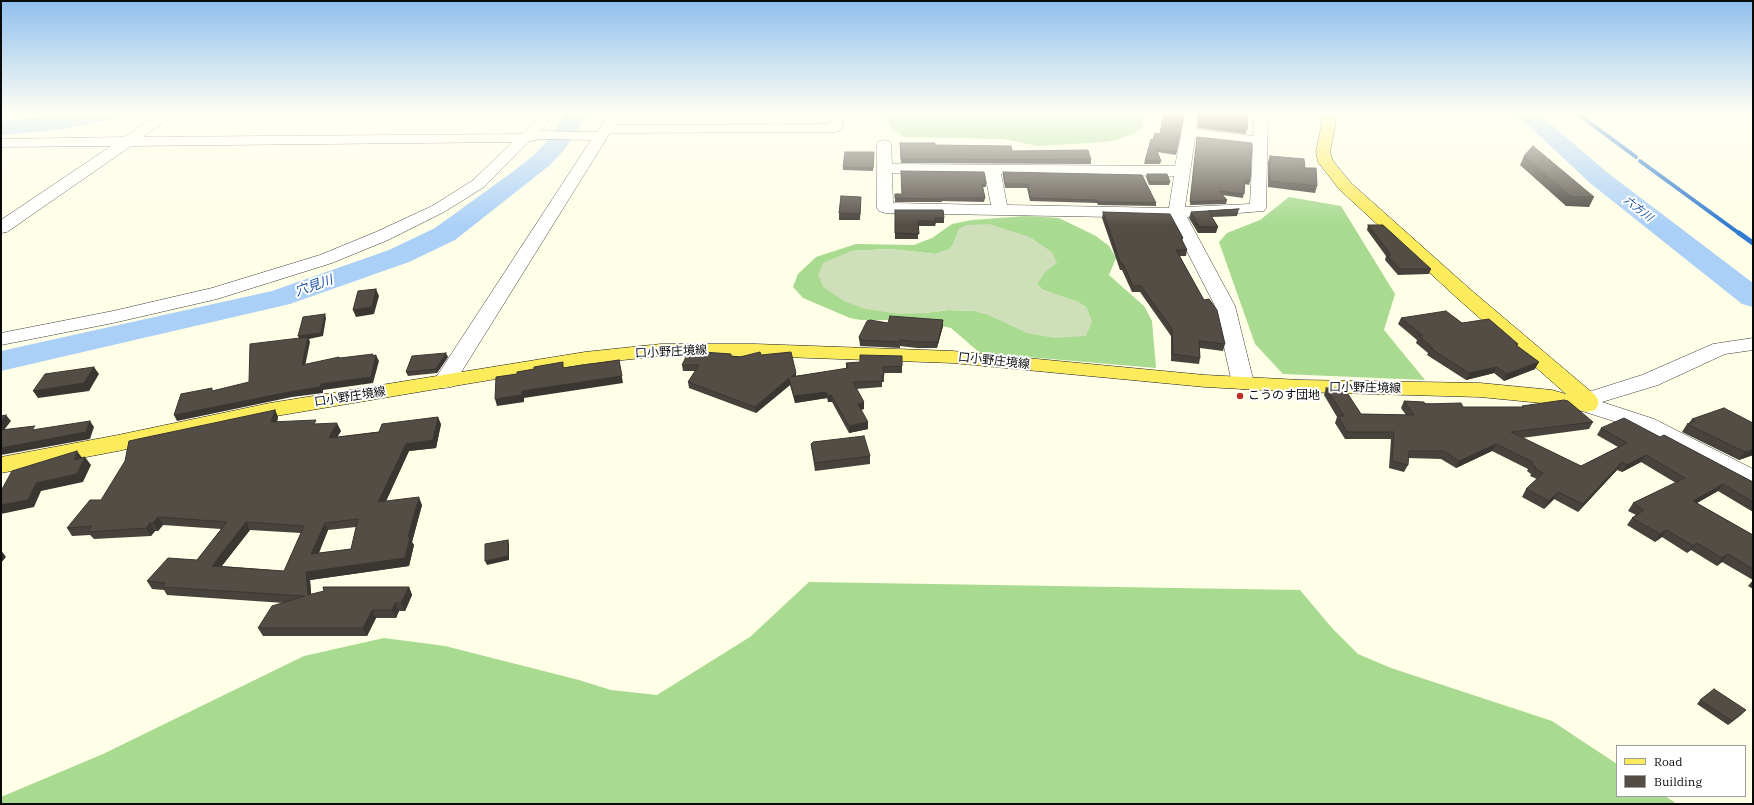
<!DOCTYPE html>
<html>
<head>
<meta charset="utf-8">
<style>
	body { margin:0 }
	#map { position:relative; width:1754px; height:805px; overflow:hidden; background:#fffee7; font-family:"IBM Plex Serif",serif }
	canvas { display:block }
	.frame { position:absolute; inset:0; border:2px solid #0a0a0a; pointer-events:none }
	.legend { position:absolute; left:1616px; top:745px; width:130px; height:52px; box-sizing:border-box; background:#fff; border:1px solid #9d9d9d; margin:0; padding:5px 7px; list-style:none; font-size:12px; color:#0a0a0a }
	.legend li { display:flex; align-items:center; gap:8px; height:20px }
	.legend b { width:20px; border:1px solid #9d9d9d }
</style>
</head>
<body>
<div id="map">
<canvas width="1754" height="805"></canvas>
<div class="frame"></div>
<ul class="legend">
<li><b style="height:5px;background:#fceb5b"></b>Road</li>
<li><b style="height:11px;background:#534d46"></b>Building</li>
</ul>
</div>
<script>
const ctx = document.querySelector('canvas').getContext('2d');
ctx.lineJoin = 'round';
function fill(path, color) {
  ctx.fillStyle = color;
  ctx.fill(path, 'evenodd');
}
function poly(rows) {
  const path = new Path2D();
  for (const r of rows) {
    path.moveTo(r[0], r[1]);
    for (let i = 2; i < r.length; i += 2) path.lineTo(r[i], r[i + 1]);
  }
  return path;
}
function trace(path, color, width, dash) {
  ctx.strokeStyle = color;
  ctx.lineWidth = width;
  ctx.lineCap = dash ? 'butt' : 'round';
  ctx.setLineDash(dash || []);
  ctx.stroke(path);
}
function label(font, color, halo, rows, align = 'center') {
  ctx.font = font + ' "IBM Plex Serif","Noto Sans JP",serif';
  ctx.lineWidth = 4;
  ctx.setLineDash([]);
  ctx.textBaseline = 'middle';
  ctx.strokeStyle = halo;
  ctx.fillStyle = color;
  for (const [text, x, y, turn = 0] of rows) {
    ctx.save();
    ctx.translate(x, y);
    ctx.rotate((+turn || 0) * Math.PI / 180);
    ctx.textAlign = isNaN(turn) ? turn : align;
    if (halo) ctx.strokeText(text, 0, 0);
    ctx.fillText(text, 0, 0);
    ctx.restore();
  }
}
fill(poly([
	[886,114,1144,114,1142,128,1133,134,1112,141,1105,142,1038,146,1003,139,904,137,893,130,887,123],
	[1289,197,1341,206,1395,294,1384,330,1425,380,1283,374,1255,344,1219,242,1227,233,1260,220],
	[1026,216,1059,218,1096,236,1109,246,1116,258,1109,275,1144,306,1152,321,1156,368,980,353,951,328,914,320,861,320,850,318,803,298,793,287,798,274,816,257,856,244,914,245,932,238,952,224,972,220],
	[959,229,1044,273,1037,284,1043,290,1078,302,1087,308,986,314,974,311,948,310,925,313,851,251,889,249,936,254,948,250,953,245],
	[809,582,1300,590,1332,628,1358,654,1391,668,1552,721,1617,764,1617,796,1665,796,1677,804,1,804,1,797,103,754,304,656,384,638,445,646,579,680,611,690,657,695,750,637]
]), '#a8da90');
fill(poly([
	[989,224,1030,237,1052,252,1057,263,1044,273,1037,284,1043,290,1078,302,1087,308,1092,322,1086,336,1054,338,1027,333,986,314,974,311,948,310,925,313,900,314,865,309,844,301,823,287,818,275,823,263,851,251,889,249,936,254,948,250,953,245,959,229,966,225]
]), '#cedfba');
trace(poly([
	[1578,114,1636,157],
	[1640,161,1740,234]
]), '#317bd0', 4);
trace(poly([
	[1739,233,1753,243]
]), '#317bd0', 5);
fill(poly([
	[73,114,116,114,113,119,58,130,1,135,1,121,73,114],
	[566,114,588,114,565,149,550,165,455,240,409,262,290,304,1,371,1,351,272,291,389,250,435,228,511,173,534,155,549,139,566,114],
	[1516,114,1539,114,1608,173,1753,283,1753,307,1742,304,1590,183,1516,114]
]), '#abd0f7');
const minor = poly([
	[160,114,175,114,143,137,522,134,541,114,555,114,540,131,597,132,609,114,622,114,615,125,829,124,831,114,844,114,842,128,840,131,835,132,610,133,452,387,444,388,436,387,433,382,591,140,541,139,530,141,484,187,444,212,388,240,332,263,217,299,113,323,1,345,1,333,113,311,212,288,320,255,376,232,432,206,472,181,513,142,131,146,7,232,1,233,1,220,111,146,1,147,1,139,124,137,160,114],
	[1185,114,1197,114,1196,129,1253,136,1254,114,1268,114,1266,208,1264,211,1187,217,1235,306,1254,383,1251,388,1243,389,1235,388,1232,383,1215,306,1170,218,885,213,879,211,877,208,877,144,879,141,884,140,889,141,891,144,892,164,1175,166,1185,114],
	[1195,138,1253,145,1250,204,1185,207,1195,138],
	[892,173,985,174,991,205,893,203,892,173],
	[1001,174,1174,176,1169,208,1007,205,1001,174],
	[1753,338,1753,350,1725,354,1658,385,1602,402,1654,419,1753,469,1753,487,1744,485,1638,429,1579,410,1576,405,1578,402,1576,400,1579,395,1642,375,1713,344,1753,338]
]);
const major = poly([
	[1320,114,1333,114,1336,122,1330,152,1333,161,1351,183,1471,290,1595,395,1598,400,1598,405,1595,410,1587,412,1552,404,1480,397,1301,392,1205,387,953,363,755,356,661,356,585,364,270,417,118,451,1,473,1,457,118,435,270,403,585,352,661,344,755,344,953,351,1205,375,1301,380,1480,383,1552,390,1566,394,1457,298,1339,189,1318,162,1316,152,1322,122,1320,114]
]);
trace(minor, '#3d3d3d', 1);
trace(major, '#1b1b1b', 1);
fill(minor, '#fff');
fill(major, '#fceb5b');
fill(poly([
	[1184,114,1176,155,1157,152,1161,161,1160,164,1144,164,1145,161,1152,142,1160,134],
	[1198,114,1248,114,1246,134,1198,128],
	[1197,137,1250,181,1249,185,1245,184,1243,198,1222,195,1227,200,1226,204,1190,205],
	[900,143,1012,151,1091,160,1091,164,901,163],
	[874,152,873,171,843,170,843,167],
	[1270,156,1305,168,1317,186,1315,193,1268,187,1268,162],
	[1524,156,1594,197,1589,207,1566,206,1520,165],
	[901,171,986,184,986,187,983,187,985,198,984,202,942,201,942,202,895,202,895,194,902,194],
	[1003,172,1156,203,1156,206,1098,205,1097,203,1030,201,1027,188,1005,188,1003,176],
	[1147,174,1170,182,1169,185,1149,185,1146,177],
	[861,203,860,220,839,220,839,213],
	[1239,209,1237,216,1212,217,1218,227,1216,233,1198,233,1189,218,1191,212],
	[895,210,944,218,944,223,936,223,935,226,918,226,918,239,895,239],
	[1103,212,1183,238,1182,241,1187,250,1186,256,1180,256,1225,344,1223,351,1200,348,1200,358,1199,364,1171,361,1171,336,1140,292,1132,292,1122,270,1120,270,1102,218],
	[1368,225,1431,269,1429,274,1398,275,1385,260,1386,256,1367,230],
	[1401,318,1462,323,1518,344,1517,346,1535,369,1504,381,1494,373,1466,380,1427,355,1428,353,1416,343,1417,340,1398,324],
	[888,323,943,326,937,348,917,348,900,346,900,348,860,346,859,337],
	[761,355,796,373,796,376,846,369,846,363,902,366,902,373,884,373,884,382,882,382,882,387,856,389,864,409,861,410,868,429,849,433,832,402,828,402,827,398,795,403,790,385,756,413,689,388,688,382,695,371,683,371,682,365,732,356,740,357],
	[448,357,437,373,408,376,406,372],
	[1326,388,1361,414,1406,415,1401,408,1404,401,1463,407,1522,407,1522,406,1593,422,1589,429,1522,438,1581,466,1618,447,1597,435,1601,428,1660,437,1753,482,1753,512,1718,491,1697,503,1753,535,1753,580,1722,562,1717,566,1691,550,1687,553,1662,537,1655,542,1627,525,1632,518,1636,515,1628,511,1633,503,1676,483,1641,462,1622,472,1617,470,1578,512,1554,499,1544,509,1522,497,1526,489,1537,479,1530,476,1531,474,1527,471,1528,469,1492,451,1456,468,1441,459,1408,458,1408,465,1404,472,1389,468,1391,439,1345,439,1335,423,1337,417,1324,395],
	[275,410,278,417,277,422,318,424,341,431,337,437,441,424,436,448,409,451,386,501,422,505,412,542,414,545,409,566,310,580,311,594,409,587,412,595,405,611,399,611,396,618,376,618,367,636,263,636,258,628,284,603,167,595,164,590,152,589,147,581,197,560,221,529,163,525,158,531,155,531,151,536,94,539,90,535,72,536,67,528],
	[356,527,351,549,319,553,328,530],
	[250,530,301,533,284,571,222,566],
	[1692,419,1753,455,1739,460,1682,432,1687,424,1689,423],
	[811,444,870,456,870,464,815,471,812,452],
	[1753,580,1753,589,1748,586],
	[1700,700,1742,714,1728,725,1697,704]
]), '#47423c');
fill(poly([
	[376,289,379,296,374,314,356,317,353,310],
	[325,314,326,318,323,336,309,339,310,342,304,371,302,365,300,340,298,336],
	[943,320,943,326,937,348,938,342],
	[446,353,448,357,437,373,436,369],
	[376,355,379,361,373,383,323,390,323,393,292,397,177,421,174,415,321,384],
	[619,360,623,383,524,398,524,402,497,406,495,399,522,391],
	[1539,362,1535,369,1504,381,1507,374],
	[94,367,99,374,89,391,38,398,33,391],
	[1497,367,1494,373,1466,380,1469,373],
	[796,373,796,379,791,377],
	[789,378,790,385,756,413,755,407],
	[826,392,827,398,795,403,794,396],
	[831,395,832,402,828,402,828,396],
	[864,402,864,409,858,410,858,404],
	[275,410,278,417,275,430,271,422],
	[6,415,11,421,1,434,1,422],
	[438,417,441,424,436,448,409,451,382,510,378,502,406,444],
	[90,421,94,427,90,439,1,455,1,448],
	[868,422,868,429,849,433,849,426],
	[337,423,341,431,332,446,329,438],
	[1496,444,1492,451,1456,468,1459,461],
	[1753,449,1753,455,1739,460,1745,452],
	[77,451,83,459,74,460],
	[1646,455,1641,462,1622,472,1627,465],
	[85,457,91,465,83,482,41,491,34,507,1,514,1,505,36,483],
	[1622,462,1617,470,1578,512,1583,504],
	[1723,484,1718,491,1688,508,1693,501],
	[1558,492,1554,499,1544,509,1549,501],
	[419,497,422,505,412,542,414,545,409,566,310,580,312,603,308,595,306,572,408,537],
	[158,517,163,525,158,531,153,523],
	[246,522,250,530,216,573,212,566],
	[150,523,155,531,151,536,146,528],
	[325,523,328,530,315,562,311,554],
	[1667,530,1662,537,1655,542,1660,534],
	[508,540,509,544,509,560,487,565,485,561],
	[1697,543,1691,550,1687,553,1693,546],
	[1,550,6,557,1,563],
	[1728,554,1722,562,1717,566,1722,558],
	[409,587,412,595,405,611,401,603],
	[395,603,399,611,396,618,392,610],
	[372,610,376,618,367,636,363,628],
	[1746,710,1742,714,1728,725,1732,721]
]), '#3a3631');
const building = poly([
	[1164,114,1184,114,1176,152,1156,149,1161,161,1145,161,1151,139,1152,142,1155,133,1160,134,1164,114],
	[1199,114,1248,114,1247,130,1198,124,1199,114],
	[1197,137,1252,143,1250,181,1245,181,1244,194,1219,191,1227,200,1190,202,1197,137],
	[900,143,935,143,935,145,1011,146,1012,151,1088,150,1091,160,901,159,900,143],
	[1533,146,1594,197,1571,197,1524,156,1533,146],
	[845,152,874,152,873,168,843,167,845,152],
	[1270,156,1304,159,1305,168,1316,168,1317,186,1270,181,1270,156],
	[901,171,984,172,986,184,982,184,985,198,942,198,942,199,895,198,895,194,902,194,901,171],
	[1003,172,1142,175,1156,203,1098,202,1097,200,1030,198,1028,184,1005,184,1003,172],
	[1147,174,1167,174,1170,182,1150,182,1147,174],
	[841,196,861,197,860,214,839,213,841,196],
	[1239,209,1208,211,1218,227,1199,227,1191,212,1239,209],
	[895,210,943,210,944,218,935,218,936,221,918,221,919,234,895,233,895,210],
	[1103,212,1170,214,1183,238,1181,238,1187,250,1176,250,1204,300,1209,299,1217,310,1225,344,1199,341,1200,358,1173,354,1172,329,1141,286,1133,286,1123,264,1121,264,1103,212],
	[1368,225,1383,225,1431,269,1400,269,1387,255,1391,255,1368,225],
	[376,289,372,307,353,310,358,291,376,289],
	[1446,311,1462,323,1489,319,1518,344,1516,345,1539,362,1507,374,1497,367,1469,373,1430,348,1433,348,1419,336,1423,336,1401,318,1446,311],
	[325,314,321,333,298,336,303,317,325,314],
	[890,316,943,320,938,342,918,342,900,340,900,342,860,340,859,337,867,321,870,320,888,323,890,316],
	[308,337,302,365,339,357,340,358,373,354,372,356,376,355,371,377,321,384,320,387,289,392,174,415,181,394,212,388,212,391,249,382,250,344,308,337],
	[689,351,731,354,731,356,740,357,760,352,761,355,791,352,796,373,791,377,848,368,846,363,860,362,860,355,902,356,902,366,883,367,884,375,882,375,882,381,853,382,864,402,858,404,868,422,849,426,831,395,828,396,826,392,794,396,789,378,755,407,688,382,699,365,682,365,689,351],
	[446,353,436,369,406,372,412,356,446,353],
	[619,360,622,376,522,391,522,395,495,399,496,377,517,374,517,372,534,369,534,367,563,362,563,368,619,360],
	[94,367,84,383,33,391,45,374,94,367],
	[1326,388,1344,388,1361,414,1414,415,1404,401,1424,402,1425,404,1461,403,1463,407,1524,407,1522,406,1564,400,1568,401,1593,422,1511,432,1581,466,1627,443,1601,428,1624,418,1660,437,1664,435,1753,482,1753,502,1723,484,1693,501,1753,535,1753,569,1728,554,1722,558,1697,543,1693,546,1667,530,1660,534,1632,518,1644,510,1633,503,1685,478,1646,455,1627,465,1622,462,1583,504,1558,492,1549,501,1526,489,1543,473,1534,468,1536,467,1531,464,1533,462,1496,444,1459,461,1444,451,1409,451,1408,465,1392,461,1394,432,1347,432,1338,416,1344,416,1326,388],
	[1724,408,1753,423,1753,449,1745,452,1687,424,1695,421,1692,419,1724,408],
	[275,410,271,422,316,420,314,424,337,423,329,438,379,432,382,424,438,417,433,440,406,444,378,502,419,497,408,537,410,537,405,558,306,572,308,595,324,591,323,587,409,587,401,603,395,603,392,610,372,610,363,628,258,628,272,606,305,596,162,587,165,583,147,581,168,558,197,560,227,522,158,517,153,523,150,523,146,528,88,532,92,526,67,528,90,500,101,500,125,461,129,441,275,410],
	[358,519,351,549,311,554,325,523,358,519],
	[246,522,304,526,284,571,212,566,246,522],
	[6,415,1,422,1,416,6,415],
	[90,421,86,432,1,448,1,430,35,426,32,430,90,421],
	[864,436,870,456,815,463,811,444,813,442,864,436],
	[77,451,74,460,85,457,77,474,36,483,28,500,1,505,1,491,12,471,77,451],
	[508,540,508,556,485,561,485,544,508,540],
	[1714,689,1746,710,1732,721,1700,700,1714,689]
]);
fill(building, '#534d46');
trace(building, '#3a3631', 1);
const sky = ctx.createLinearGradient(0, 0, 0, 226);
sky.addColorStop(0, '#8fbfee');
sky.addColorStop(0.5, '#fffff4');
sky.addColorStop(1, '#fffff400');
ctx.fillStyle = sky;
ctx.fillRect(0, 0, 1754, 226);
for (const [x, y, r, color] of [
	[1240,396,4,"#bc2e21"]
]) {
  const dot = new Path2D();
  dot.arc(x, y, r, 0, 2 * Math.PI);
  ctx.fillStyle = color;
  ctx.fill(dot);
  trace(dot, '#fff', 1.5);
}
label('italic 11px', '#134e9d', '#fff', [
	["六方川",1638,209,38]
]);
label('12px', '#0a0a0a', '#fff', [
	["口小野庄境線",671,352,-3],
	["口小野庄境線",994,361,6],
	["口小野庄境線",1365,388,1],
	["口小野庄境線",350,397,-9]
]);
label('12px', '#0a0a0a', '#fff', [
	["こうのす団地",1248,396]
], 'left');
label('italic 13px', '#134e9d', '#fff', [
	["穴見川",314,286,-19]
]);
</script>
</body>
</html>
